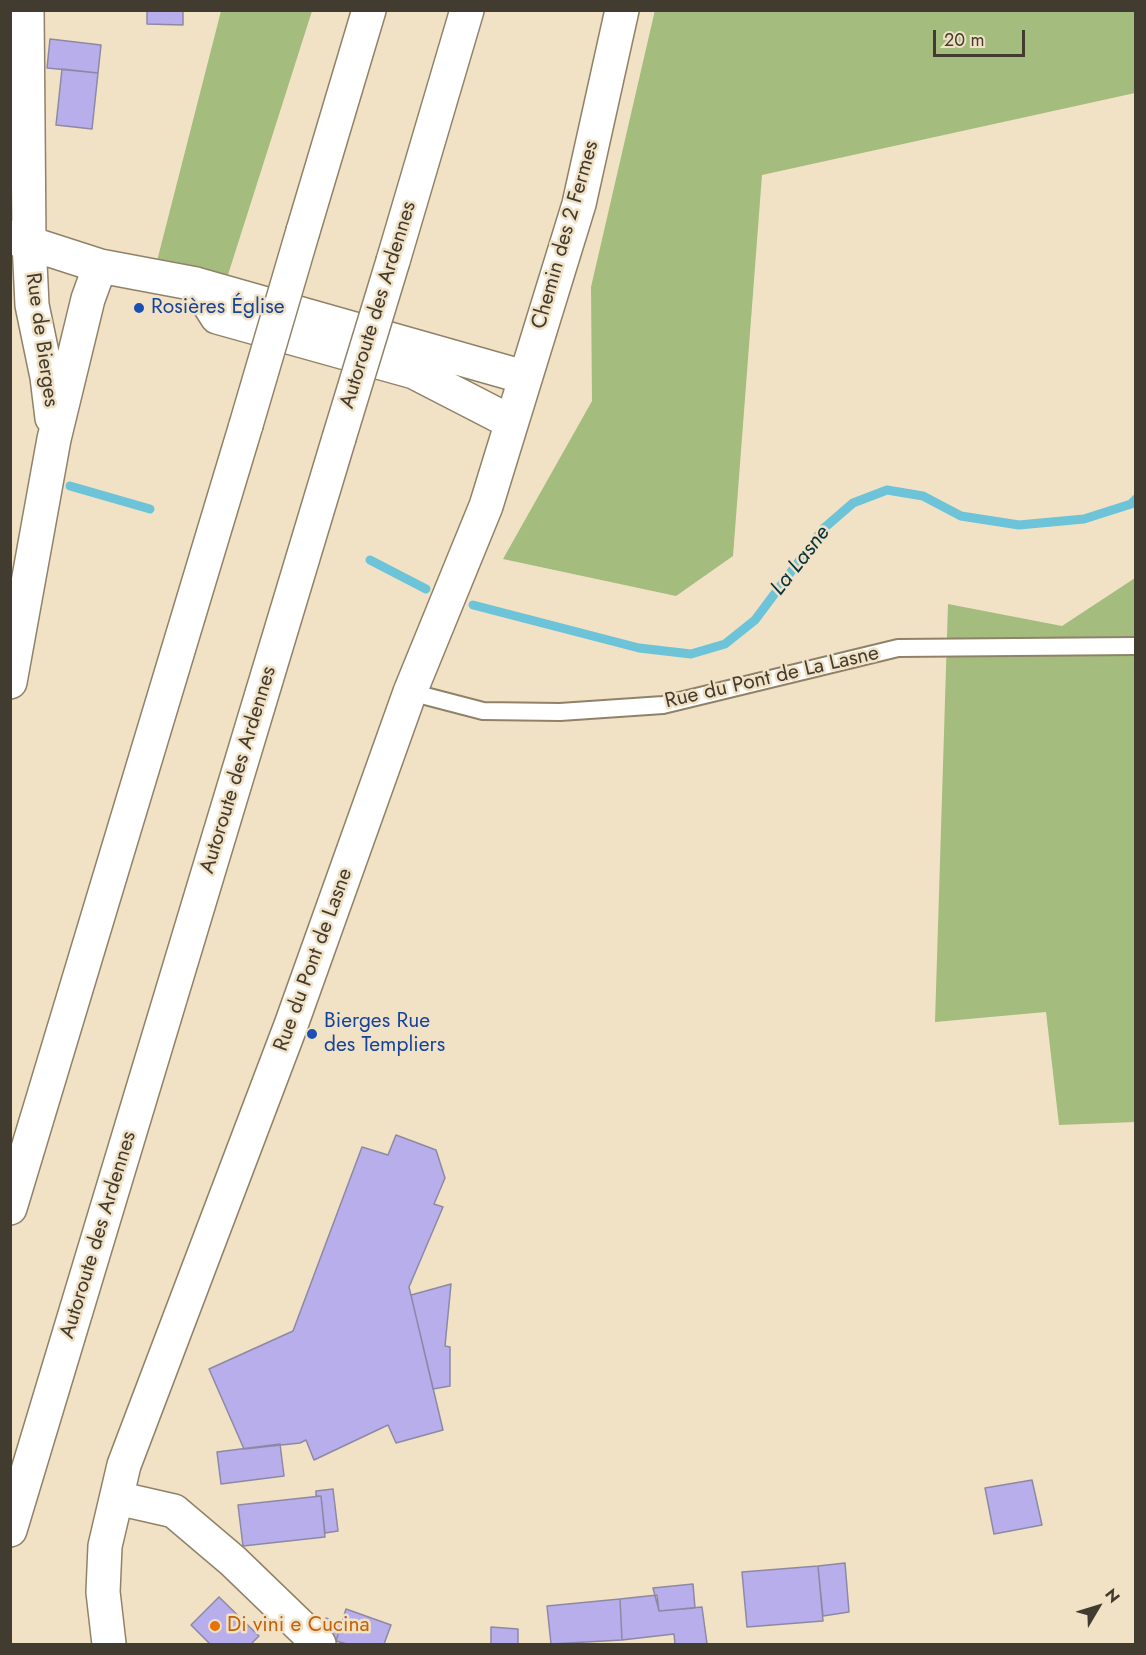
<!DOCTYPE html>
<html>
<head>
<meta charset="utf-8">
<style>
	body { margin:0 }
	#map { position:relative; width:1146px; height:1655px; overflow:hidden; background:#f1e2c5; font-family:Jost,sans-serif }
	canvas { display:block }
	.frame { position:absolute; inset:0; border:12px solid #413b30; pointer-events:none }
	.north { position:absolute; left:1068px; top:1577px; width:60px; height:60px; -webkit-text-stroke:4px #f1e2c5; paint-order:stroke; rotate:52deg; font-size:16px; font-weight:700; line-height:24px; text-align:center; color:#413b30 }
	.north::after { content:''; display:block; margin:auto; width:21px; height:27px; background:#413b30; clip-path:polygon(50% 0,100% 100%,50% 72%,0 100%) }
	.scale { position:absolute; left:933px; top:30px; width:92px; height:27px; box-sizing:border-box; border:3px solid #413b30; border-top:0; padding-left:8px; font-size:18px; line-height:21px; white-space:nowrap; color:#413b30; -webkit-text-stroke:4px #f1e2c5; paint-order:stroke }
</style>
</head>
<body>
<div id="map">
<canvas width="1146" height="1655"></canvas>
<div class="frame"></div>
<div class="north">N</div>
<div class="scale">20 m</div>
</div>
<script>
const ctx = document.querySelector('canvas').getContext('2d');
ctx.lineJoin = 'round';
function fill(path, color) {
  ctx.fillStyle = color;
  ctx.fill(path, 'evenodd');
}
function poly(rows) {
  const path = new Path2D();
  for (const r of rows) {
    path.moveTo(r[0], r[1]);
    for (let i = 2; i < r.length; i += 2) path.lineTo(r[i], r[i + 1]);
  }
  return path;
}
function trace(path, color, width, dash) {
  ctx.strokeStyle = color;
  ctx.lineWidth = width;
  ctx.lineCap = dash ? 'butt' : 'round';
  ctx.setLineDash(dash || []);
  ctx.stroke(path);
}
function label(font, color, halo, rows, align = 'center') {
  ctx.font = font + ' Jost,sans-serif';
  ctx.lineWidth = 5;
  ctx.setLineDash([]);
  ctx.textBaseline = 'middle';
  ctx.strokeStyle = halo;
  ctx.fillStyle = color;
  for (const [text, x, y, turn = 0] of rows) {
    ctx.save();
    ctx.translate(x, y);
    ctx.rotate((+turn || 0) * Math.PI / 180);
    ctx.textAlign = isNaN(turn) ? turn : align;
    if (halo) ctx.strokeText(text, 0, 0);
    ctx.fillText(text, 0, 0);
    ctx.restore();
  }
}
fill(poly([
	[655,10,1136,11,1135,93,762,175,733,556,676,596,503,559,592,401,591,287],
	[221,11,312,11,226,281,157,261],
	[1135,578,1135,1122,1059,1125,1046,1012,935,1022,948,604,1062,626]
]), '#a4bc7d');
trace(poly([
	[70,486,150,509],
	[370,560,426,589],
	[473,605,639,648,691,654,725,644,755,620,823,529,853,503,887,490,923,496,961,516,1019,525,1084,519,1131,504,1136,499]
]), '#6dc3d7', 9);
const building = poly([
	[147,10,183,10,183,25,147,24,147,10],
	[50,39,101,45,98,73,47,68,50,39],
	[62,69,98,73,92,129,56,125,62,69],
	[396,1135,436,1150,445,1178,434,1204,443,1207,409,1287,443,1430,396,1443,388,1425,314,1460,306,1440,300,1443,244,1449,209,1369,293,1331,362,1147,388,1155,396,1135],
	[451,1284,445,1346,450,1347,450,1386,433,1389,411,1295,451,1284],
	[280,1444,284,1476,221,1484,217,1452,280,1444],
	[1032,1480,1042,1525,994,1534,985,1488,1032,1480],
	[333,1489,338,1531,325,1533,321,1496,316,1496,316,1491,333,1489],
	[321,1496,325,1537,243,1546,238,1505,321,1496],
	[845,1563,849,1612,823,1616,818,1566,845,1563],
	[818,1566,823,1621,747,1627,742,1572,818,1566],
	[693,1584,695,1608,659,1611,653,1588,693,1584],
	[657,1595,659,1611,702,1607,707,1644,675,1644,674,1634,622,1640,620,1599,657,1595],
	[219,1597,259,1636,251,1644,210,1644,191,1625,219,1597],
	[620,1599,622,1640,551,1644,547,1606,620,1599],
	[346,1609,391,1625,384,1644,347,1644,336,1641,346,1609],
	[326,1618,341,1625,336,1641,319,1632,326,1618],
	[491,1627,518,1629,518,1644,491,1644,491,1627]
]);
fill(building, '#b8aeec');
trace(building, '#8d89a5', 1.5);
const service = poly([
	[410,692,483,711,560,712,663,705,898,648,1136,646]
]);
const minor = poly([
	[27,10,29,242],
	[117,1498,174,1511,233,1561,319,1644]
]);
const tertiary = poly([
	[10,237,100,266,196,284,217,317,414,372,511,422],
	[29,242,32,305,47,377,52,418],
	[196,284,524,377],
	[10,682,54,439,88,299,100,266],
	[109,1644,103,1592,105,1546,124,1465,291,1025,410,692,486,506,579,204,622,10]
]);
const motorway = poly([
	[303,231,369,10],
	[393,261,467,10],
	[10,1208,246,425],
	[10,1530,339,438]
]);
trace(service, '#908268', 20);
trace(minor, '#908268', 36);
trace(tertiary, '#908268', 36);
trace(motorway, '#908268', 36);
trace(service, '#fff', 16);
trace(minor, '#fff', 33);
trace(tertiary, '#fff', 33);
trace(motorway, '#fff', 33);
const motorwayBridge = poly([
	[246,425,303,231],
	[339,438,393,261]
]);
trace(motorwayBridge, '#908268', 36, []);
trace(motorwayBridge, '#fff', 33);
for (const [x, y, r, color] of [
	[139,308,6,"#1a4fb4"],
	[312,1034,6,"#1a4fb4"],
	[215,1626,6,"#e8710a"]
]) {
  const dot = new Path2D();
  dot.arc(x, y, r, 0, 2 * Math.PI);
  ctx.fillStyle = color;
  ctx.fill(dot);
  trace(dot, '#f1e2c5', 2);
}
label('21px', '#413b30', '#f1e2c5', [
	["Chemin des 2 Fermes",566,235,-74],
	["Autoroute des Ardennes",379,305,-73],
	["Rue de Bierges",41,340,82],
	["Rue du Pont de La Lasne",772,678,-13],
	["Autoroute des Ardennes",239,770,-73],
	["Rue du Pont de Lasne",314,960,-70],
	["Autoroute des Ardennes",99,1235,-73]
]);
label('21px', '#164399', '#f1e2c5', [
	["Rosières Église",151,308],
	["Bierges Rue",324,1022],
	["des Templiers",324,1046]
], 'left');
label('21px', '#c56008', '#f1e2c5', [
	["Di vini e Cucina",227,1626]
], 'left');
label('italic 22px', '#08333c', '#f1e2c5', [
	["La Lasne",801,561,-52]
]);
</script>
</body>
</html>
